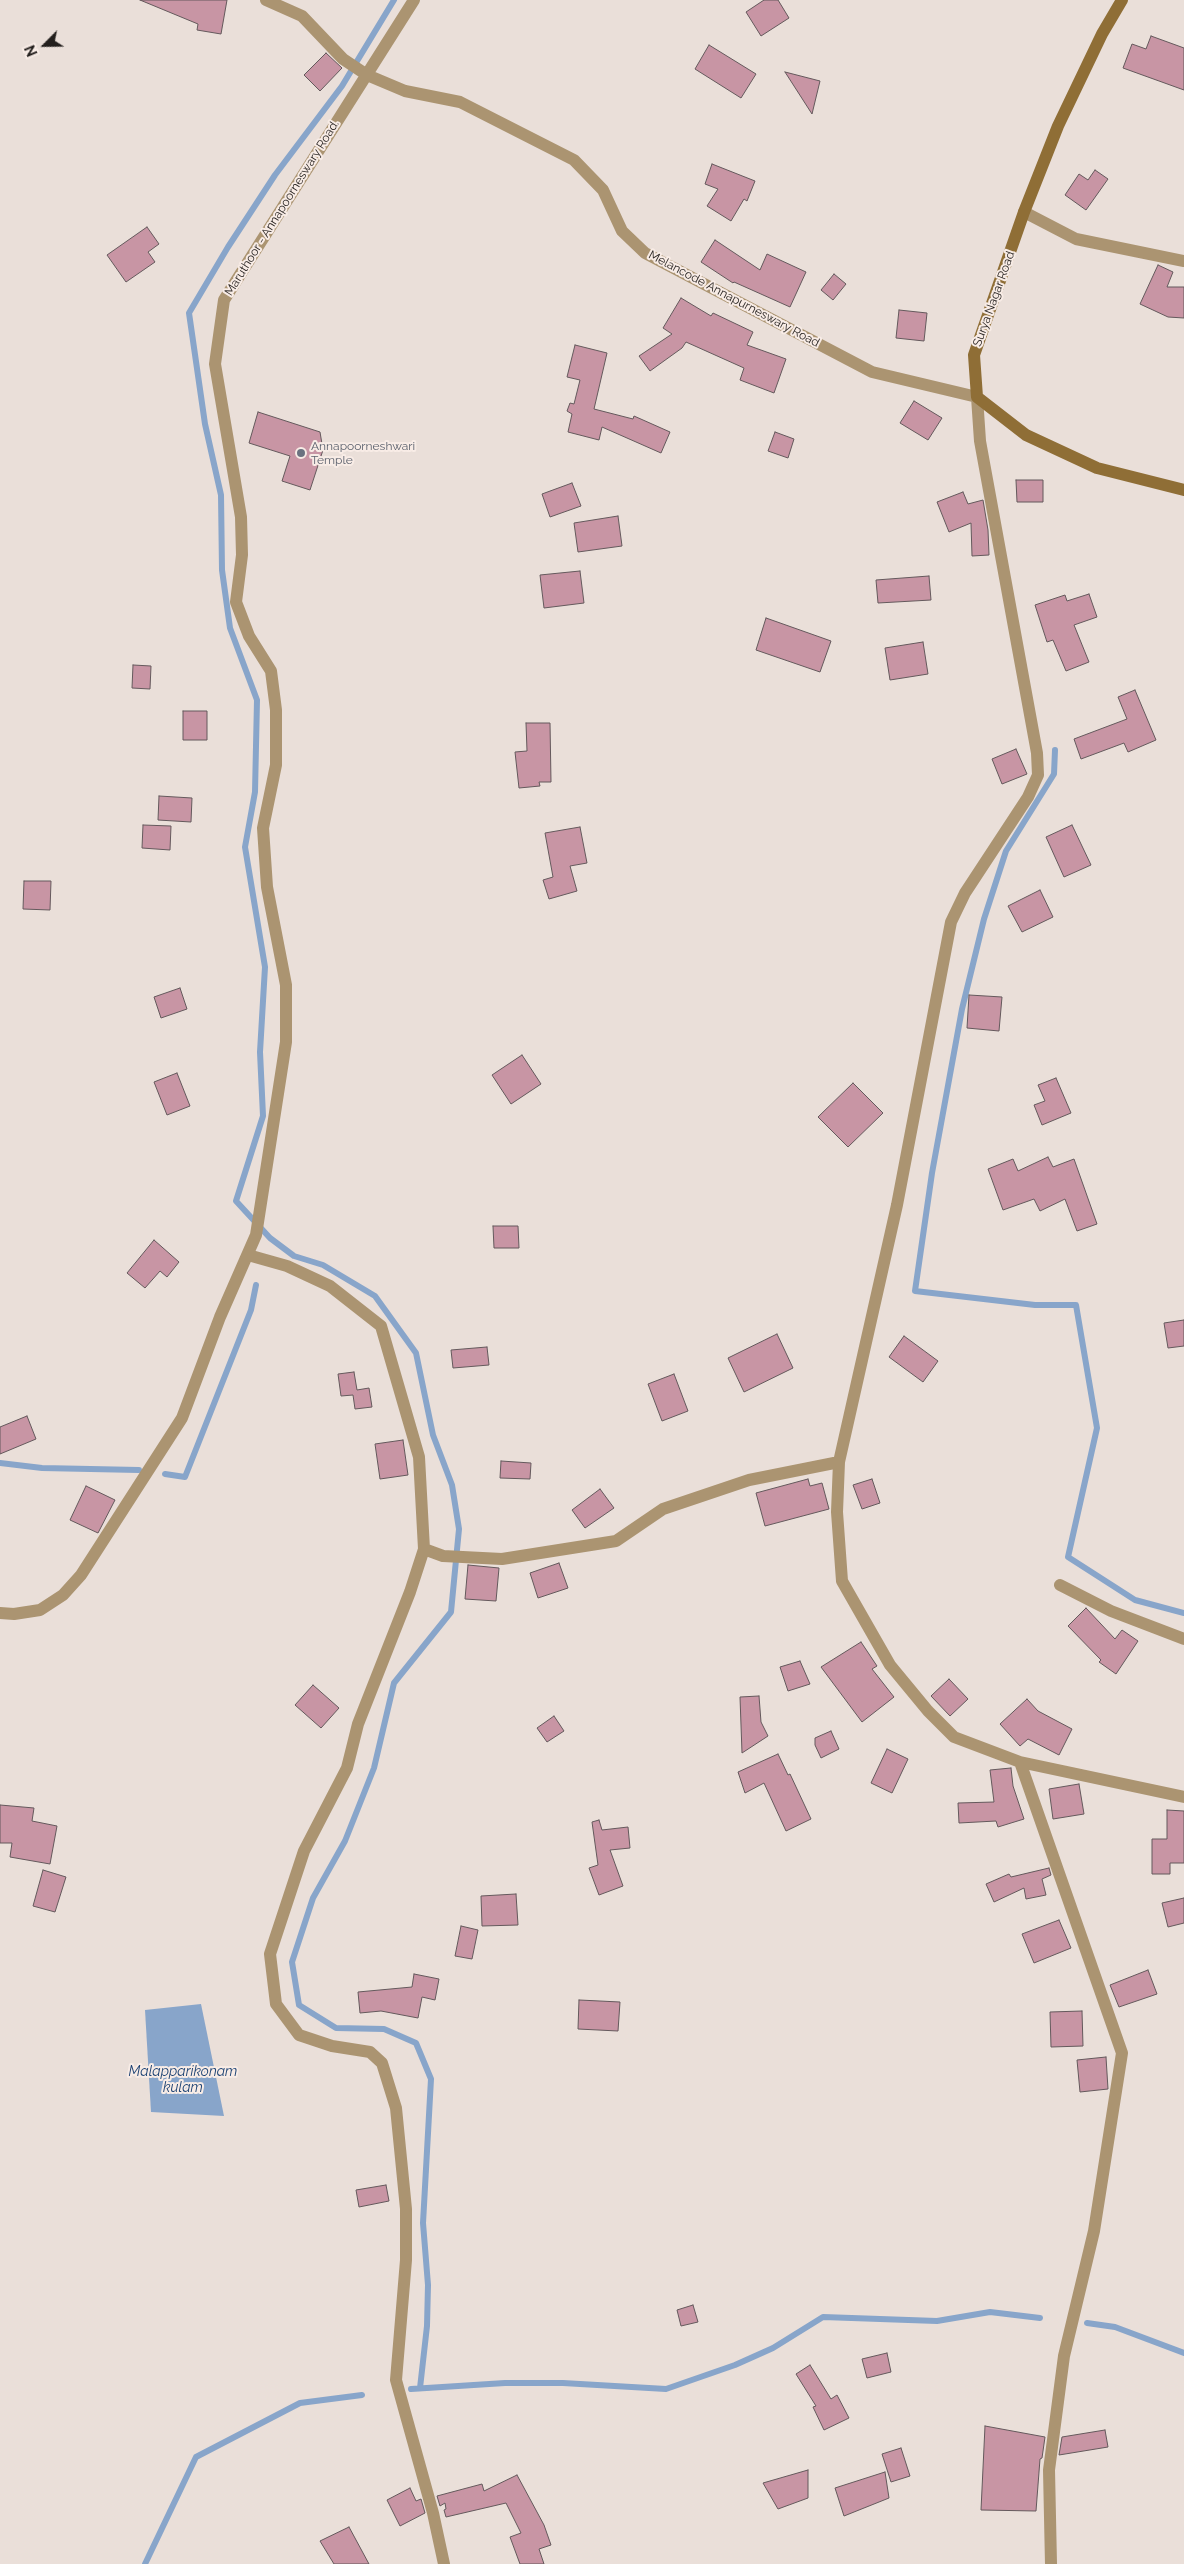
<!DOCTYPE html>
<html>
<head>
<meta charset="utf-8">
<style>
	body { margin:0 }
	#map { position:relative; width:1184px; height:2564px; overflow:hidden; background:#eadfd9; font-family:Raleway,sans-serif }
	canvas { display:block }
	.north { position:absolute; left:20px; top:20px; width:50px; height:50px; -webkit-text-stroke:4px #f8ece6; paint-order:stroke; rotate:247deg; font-size:14px; font-weight:700; line-height:20px; text-align:center; color:#231f1d }
	.north::after { content:''; display:block; margin:auto; width:18px; height:22px; background:#231f1d; clip-path:polygon(50% 0,100% 100%,50% 72%,0 100%) }
</style>
</head>
<body>
<div id="map">
<canvas width="1184" height="2564"></canvas>
<div class="north">N</div>
</div>
<script>
const ctx = document.querySelector('canvas').getContext('2d');
ctx.lineJoin = 'round';
function fill(path, color) {
  ctx.fillStyle = color;
  ctx.fill(path, 'evenodd');
}
function poly(rows) {
  const path = new Path2D();
  for (const r of rows) {
    path.moveTo(r[0], r[1]);
    for (let i = 2; i < r.length; i += 2) path.lineTo(r[i], r[i + 1]);
  }
  return path;
}
function trace(path, color, width, dash) {
  ctx.strokeStyle = color;
  ctx.lineWidth = width;
  ctx.lineCap = dash ? 'butt' : 'round';
  ctx.setLineDash(dash || []);
  ctx.stroke(path);
}
function label(font, color, halo, rows, align = 'center') {
  ctx.font = font + ' Raleway,sans-serif';
  ctx.lineWidth = 4;
  ctx.setLineDash([]);
  ctx.textBaseline = 'middle';
  ctx.strokeStyle = halo;
  ctx.fillStyle = color;
  for (const [text, x, y, turn = 0] of rows) {
    ctx.save();
    ctx.translate(x, y);
    ctx.rotate((+turn || 0) * Math.PI / 180);
    ctx.textAlign = isNaN(turn) ? turn : align;
    if (halo) ctx.strokeText(text, 0, 0);
    ctx.fillText(text, 0, 0);
    ctx.restore();
  }
}
fill(poly([
	[201,2004,224,2116,151,2112,145,2010]
]), '#88a5ca');
trace(poly([
	[394,0,342,86,275,175,228,247,189,313,205,424,221,495,222,570,230,628,257,700,255,792,245,847,265,967,260,1052,263,1116,236,1201,270,1238,294,1256,323,1265,375,1296,416,1353,433,1435,452,1485,459,1529,451,1612,394,1683,374,1768,345,1841,313,1898,292,1962,299,2005,336,2028,384,2029,416,2043,431,2079,423,2223,428,2285,427,2326,420,2388],
	[1055,750,1054,774,1006,851,984,919,962,1009,932,1173,915,1291,1035,1305,1076,1305,1097,1428,1068,1557,1135,1600,1184,1613],
	[0,1463,42,1468,139,1470],
	[165,1474,185,1477,251,1310,256,1285],
	[1087,2323,1115,2327,1184,2353],
	[411,2389,505,2383,563,2383,666,2389,735,2365,773,2348,823,2317,937,2321,990,2312,1040,2318],
	[145,2564,196,2457,300,2403,362,2395]
]), '#88a5ca', 6);
const building = poly([
	[140,0,227,0,221,34,197,30,198,24,140,0],
	[764,0,778,0,789,18,761,36,746,12,764,0],
	[1151,36,1184,48,1184,90,1123,68,1132,44,1146,49,1151,36],
	[709,45,756,74,741,98,695,69,709,45],
	[326,53,342,68,320,91,304,75,326,53],
	[785,72,820,81,812,114,785,72],
	[712,164,755,181,747,201,744,199,731,221,707,206,718,189,705,184,712,164],
	[1095,170,1108,179,1086,210,1065,195,1079,174,1088,180,1095,170],
	[147,227,159,244,148,252,155,262,126,282,107,255,147,227],
	[715,240,760,270,767,254,806,272,790,307,734,282,733,283,701,262,715,240],
	[1158,265,1173,272,1167,287,1184,287,1184,318,1168,317,1140,304,1158,265],
	[834,274,846,284,833,300,821,290,834,274],
	[681,298,711,316,713,313,753,332,747,345,786,359,774,393,740,380,744,368,686,342,682,348,650,371,639,356,672,334,663,328,681,298],
	[899,310,927,313,924,341,896,338,899,310],
	[575,345,607,353,594,409,633,419,634,416,670,432,661,453,602,427,599,440,568,432,572,414,567,411,570,403,574,404,580,380,567,377,575,345],
	[914,401,942,418,928,440,900,423,914,401],
	[258,412,320,432,323,450,310,490,282,481,290,456,249,443,258,412],
	[775,432,794,439,788,458,768,451,775,432],
	[1016,480,1043,480,1043,502,1017,502,1016,480],
	[572,483,581,506,550,517,542,494,572,483],
	[963,492,968,504,983,500,988,530,989,555,972,556,971,523,949,532,937,502,963,492],
	[618,516,622,546,578,552,574,523,618,516],
	[580,571,584,603,544,608,540,575,580,571],
	[929,576,931,600,878,603,876,580,929,576],
	[1089,594,1097,617,1074,625,1089,662,1066,671,1053,640,1047,642,1035,605,1065,595,1067,601,1089,594],
	[766,618,831,641,820,672,756,650,766,618],
	[923,642,928,674,890,680,885,648,923,642],
	[133,665,151,666,150,689,132,688,133,665],
	[1135,690,1156,740,1128,752,1124,743,1081,759,1074,739,1127,719,1118,697,1135,690],
	[183,711,207,711,207,740,183,740,183,711],
	[526,723,550,723,551,782,539,782,540,786,519,788,515,752,527,751,526,723],
	[1016,749,1027,774,1002,784,992,759,1016,749],
	[159,796,192,798,191,822,158,820,159,796],
	[143,825,171,826,170,850,142,848,143,825],
	[1072,825,1091,865,1064,877,1046,837,1072,825],
	[580,827,587,863,570,866,577,891,549,899,543,880,553,877,545,833,580,827],
	[24,881,51,881,50,910,23,909,24,881],
	[1040,890,1053,917,1022,932,1008,906,1040,890],
	[180,988,187,1009,161,1018,154,997,180,988],
	[969,995,1002,997,999,1031,967,1028,969,995],
	[522,1055,541,1084,511,1104,492,1075,522,1055],
	[177,1073,190,1106,167,1115,154,1082,177,1073],
	[1056,1078,1071,1113,1042,1125,1034,1105,1045,1101,1038,1085,1056,1078],
	[853,1083,883,1113,848,1147,818,1117,853,1083],
	[1048,1157,1053,1167,1074,1159,1097,1224,1077,1231,1065,1199,1040,1211,1034,1199,1003,1210,988,1169,1013,1159,1018,1171,1048,1157],
	[493,1226,518,1226,519,1248,494,1248,493,1226],
	[154,1240,179,1262,167,1277,160,1271,145,1288,127,1273,154,1240],
	[1184,1320,1184,1346,1168,1348,1164,1323,1184,1320],
	[777,1334,793,1368,744,1392,728,1358,777,1334],
	[904,1336,938,1361,923,1382,889,1357,904,1336],
	[487,1347,489,1365,453,1368,451,1350,487,1347],
	[354,1372,357,1390,369,1388,372,1407,355,1409,353,1395,341,1396,338,1374,354,1372],
	[674,1374,688,1411,662,1421,648,1384,674,1374],
	[27,1416,36,1439,0,1454,0,1427,27,1416],
	[403,1440,408,1475,380,1479,375,1444,403,1440],
	[501,1461,531,1463,530,1479,500,1478,501,1461],
	[808,1479,810,1486,822,1483,829,1509,765,1526,756,1493,808,1479],
	[872,1479,880,1503,862,1509,853,1485,872,1479],
	[86,1486,115,1500,98,1533,70,1520,86,1486],
	[600,1489,614,1508,585,1528,572,1510,600,1489],
	[559,1563,568,1588,538,1598,530,1573,559,1563],
	[468,1565,499,1568,496,1601,465,1599,468,1565],
	[1086,1608,1115,1639,1122,1630,1138,1641,1116,1674,1099,1662,1101,1660,1068,1626,1086,1608],
	[861,1642,877,1666,872,1669,894,1697,862,1722,821,1667,861,1642],
	[800,1661,810,1684,788,1691,780,1667,800,1661],
	[949,1679,968,1699,950,1716,931,1696,949,1679],
	[313,1685,339,1708,321,1728,295,1705,313,1685],
	[759,1696,761,1722,768,1736,742,1753,740,1697,759,1696],
	[1027,1699,1038,1711,1072,1729,1059,1755,1028,1739,1020,1746,1000,1724,1027,1699],
	[554,1716,564,1731,547,1742,537,1728,554,1716],
	[831,1731,839,1749,821,1758,815,1745,815,1738,831,1731],
	[887,1749,908,1759,892,1793,871,1783,887,1749],
	[778,1754,788,1775,790,1774,811,1819,786,1831,764,1783,745,1793,738,1772,778,1754],
	[1011,1768,1013,1786,1024,1819,998,1827,996,1821,959,1823,958,1803,994,1802,990,1770,1011,1768],
	[1079,1784,1084,1814,1053,1819,1049,1789,1079,1784],
	[0,1805,34,1808,32,1821,57,1826,50,1864,10,1857,12,1843,0,1843,0,1805],
	[1167,1810,1184,1811,1184,1863,1170,1863,1170,1874,1152,1874,1152,1839,1167,1839,1167,1810],
	[599,1820,602,1830,628,1827,630,1848,610,1850,623,1886,599,1895,589,1868,598,1865,592,1822,599,1820],
	[1049,1868,1051,1875,1042,1879,1046,1895,1026,1899,1024,1888,994,1902,986,1884,1009,1874,1011,1877,1049,1868],
	[43,1870,66,1877,55,1912,33,1906,43,1870],
	[516,1894,518,1925,482,1926,481,1896,516,1894],
	[1184,1898,1184,1923,1168,1927,1162,1903,1184,1898],
	[1059,1920,1071,1948,1034,1963,1022,1934,1059,1920],
	[461,1926,478,1930,472,1959,455,1956,461,1926],
	[1148,1970,1157,1994,1119,2007,1110,1985,1148,1970],
	[414,1974,439,1979,435,2000,422,1997,418,2018,381,2011,360,2013,358,1992,412,1987,414,1974],
	[579,2000,620,2002,618,2031,578,2029,579,2000],
	[1082,2011,1083,2046,1051,2047,1050,2012,1082,2011],
	[1106,2057,1108,2089,1080,2092,1077,2060,1106,2057],
	[386,2185,389,2201,359,2207,356,2190,386,2185],
	[693,2305,698,2322,681,2326,677,2310,693,2305],
	[887,2353,891,2372,867,2378,862,2359,887,2353],
	[810,2365,831,2399,837,2395,849,2418,824,2430,813,2407,816,2406,796,2374,810,2365],
	[985,2426,1045,2437,1042,2458,1040,2459,1036,2511,981,2510,985,2426],
	[1105,2430,1108,2447,1059,2455,1062,2437,1105,2430],
	[901,2448,910,2476,891,2482,882,2454,901,2448],
	[808,2470,808,2498,778,2509,763,2483,808,2470],
	[885,2472,889,2498,844,2516,835,2488,885,2472],
	[517,2475,544,2525,551,2545,539,2549,544,2564,520,2564,510,2537,521,2533,506,2503,446,2517,444,2510,446,2509,445,2503,440,2506,437,2496,482,2484,484,2491,517,2475],
	[410,2488,416,2501,421,2499,425,2513,400,2526,387,2500,410,2488],
	[349,2527,369,2564,334,2564,320,2541,349,2527]
]);
fill(building, '#c895a4');
trace(building, '#64595c', 1);
trace(poly([
	[266,0,302,16,343,59,367,75,405,91,460,102,574,160,603,190,622,231,645,253,872,372,977,397,980,441,1037,753,1038,775,1028,797,965,893,951,922,897,1205,839,1462,837,1512,842,1581,890,1665,928,1711,954,1737,1020,1762,1122,2053,1094,2231,1064,2356,1049,2470,1051,2564],
	[1024,212,1076,239,1184,261],
	[248,1255,287,1266,330,1286,381,1326,419,1457,424,1549,410,1592,358,1724,347,1768,304,1851,270,1954,276,2004,299,2035,332,2046,370,2052,382,2063,396,2108,406,2209,406,2260,396,2380,433,2513,444,2564],
	[424,1549,443,1556,502,1559,616,1541,663,1509,749,1480,839,1462],
	[1060,1585,1111,1611,1184,1639],
	[0,1613,14,1614,40,1610,63,1595,81,1575,182,1418,220,1317,256,1235,286,1042,286,985,267,887,263,828,276,765,276,710,271,671,249,636,236,602,242,555,241,517,215,364,224,300,414,0],
	[1020,1762,1184,1797]
]), '#ab9471', 12);
trace(poly([
	[1122,0,1102,34,1058,126,1024,212,974,355,977,397,1026,435,1097,468,1184,490]
]), '#8f6e36', 12);
for (const [x, y, r, color] of [
	[301,453,5,"#6b7280"]
]) {
  const dot = new Path2D();
  dot.arc(x, y, r, 0, 2 * Math.PI);
  ctx.fillStyle = color;
  ctx.fill(dot);
  trace(dot, '#f8ece6', 2);
}
label('12px', '#231f1d', '#f8ece6', [
	["Maruthoor - Annapoorneswary Road.",282,208,-58],
	["Melancode Annapurneswary Road",734,299,28],
	["Surya Nagar Road",994,299,-70]
]);
label('12px', '#5b616d', '#f8ece6', [
	["Annapoorneshwari",311,446],
	["Temple",311,460]
], 'left');
label('italic 14px', '#1c4273', '#f8ece6', [
	["Malapparikonam",183,2072],
	["kulam",183,2088]
]);
</script>
</body>
</html>
